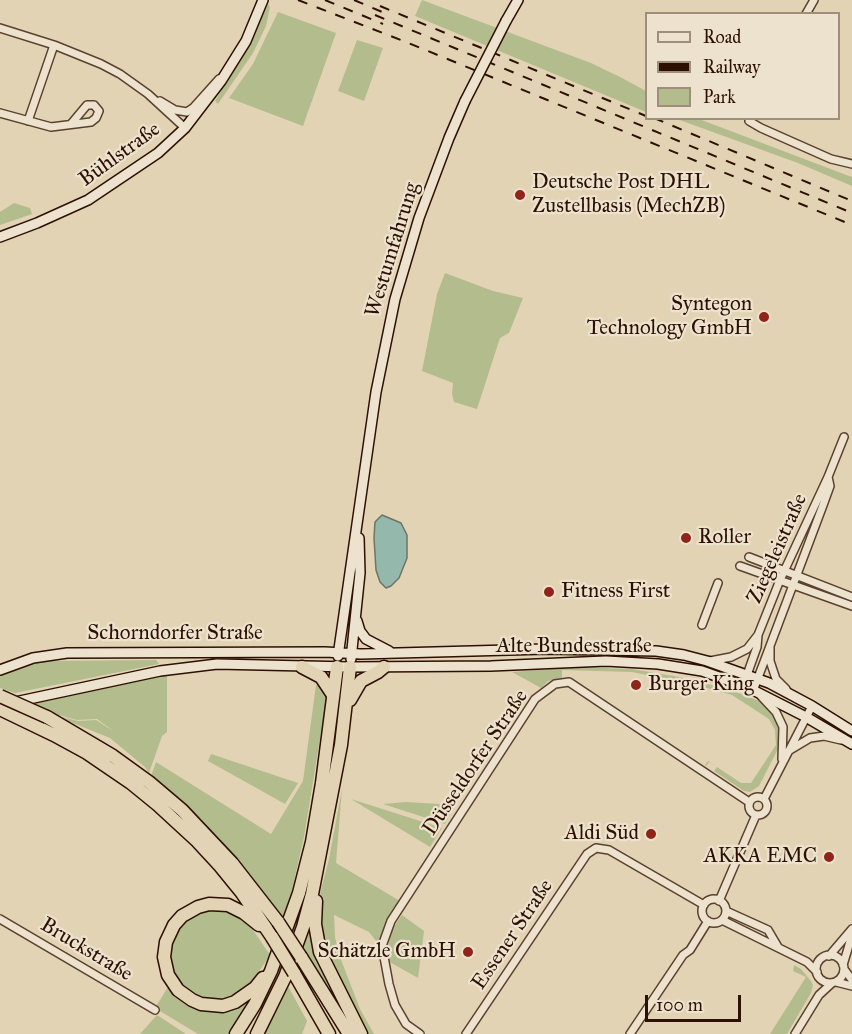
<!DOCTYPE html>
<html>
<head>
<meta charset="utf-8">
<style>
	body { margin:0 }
	#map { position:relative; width:852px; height:1034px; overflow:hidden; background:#e2d3b4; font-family:"IM FELL Great Primer",serif }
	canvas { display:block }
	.legend { position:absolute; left:645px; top:12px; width:195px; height:108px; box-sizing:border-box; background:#ece2ce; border:2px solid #a08e7c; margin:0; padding:8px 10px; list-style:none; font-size:18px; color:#2d1001 }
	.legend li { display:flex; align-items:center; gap:12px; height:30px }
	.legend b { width:30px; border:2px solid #a08e7c }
	.scale { position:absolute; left:645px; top:995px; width:96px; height:27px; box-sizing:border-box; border:3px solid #2d1001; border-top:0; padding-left:8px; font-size:18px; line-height:21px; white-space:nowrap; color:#2d1001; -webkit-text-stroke:4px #ece2ce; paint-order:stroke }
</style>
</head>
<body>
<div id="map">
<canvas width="852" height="1034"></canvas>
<ul class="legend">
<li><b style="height:8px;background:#ece2ce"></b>Road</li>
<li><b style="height:8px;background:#2d1001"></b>Railway</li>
<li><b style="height:16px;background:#b3bc8d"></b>Park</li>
</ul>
<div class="scale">100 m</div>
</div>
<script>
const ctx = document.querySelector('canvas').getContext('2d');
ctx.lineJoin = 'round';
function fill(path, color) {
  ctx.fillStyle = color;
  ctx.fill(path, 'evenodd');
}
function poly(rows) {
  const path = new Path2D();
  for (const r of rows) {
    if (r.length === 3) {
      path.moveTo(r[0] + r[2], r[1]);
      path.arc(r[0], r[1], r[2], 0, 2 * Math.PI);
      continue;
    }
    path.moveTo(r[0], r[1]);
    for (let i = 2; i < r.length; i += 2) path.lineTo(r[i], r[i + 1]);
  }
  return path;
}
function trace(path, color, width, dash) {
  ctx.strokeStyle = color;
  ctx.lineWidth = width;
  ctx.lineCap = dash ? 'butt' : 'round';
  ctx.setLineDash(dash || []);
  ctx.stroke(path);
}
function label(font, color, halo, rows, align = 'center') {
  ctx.font = font + ' "IM FELL Great Primer",serif';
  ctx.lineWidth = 4.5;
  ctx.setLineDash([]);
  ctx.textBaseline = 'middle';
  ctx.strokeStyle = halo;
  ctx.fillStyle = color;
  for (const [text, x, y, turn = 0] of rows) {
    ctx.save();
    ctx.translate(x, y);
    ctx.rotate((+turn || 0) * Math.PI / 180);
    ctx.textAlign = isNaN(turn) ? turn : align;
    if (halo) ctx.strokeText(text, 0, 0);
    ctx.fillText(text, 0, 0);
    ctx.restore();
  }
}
fill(poly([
	[422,0,591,63,620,77,646,91,646,112,415,16],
	[268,4,270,7,266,26,253,53,218,104,215,101,240,61],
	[278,12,336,33,303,126,229,98,253,64],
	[357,40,383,48,364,101,338,91],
	[677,119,699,119,849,176,852,177,852,186,798,163],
	[14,203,30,208,32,214,0,225,0,212],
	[445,273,493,291,523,298,509,333,500,338,477,409,454,402,452,394,453,383,422,371,437,294],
	[156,660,159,664,15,693,0,688,0,676,42,661],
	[576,667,632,669,679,677,731,690,759,701,772,710,782,732,780,745,759,786,750,792,744,791,714,771,717,767,709,762,706,766,705,765,708,761,741,783,751,783,776,745,775,730,769,719,732,695,671,678,666,685,657,677,632,672,562,670,562,678,548,681,541,688,512,672],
	[167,675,167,732,162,736,149,773,145,767,110,738,68,721,62,717,78,721,96,720,115,732,97,719,77,720,55,714,33,704],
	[316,685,325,687,327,696,304,837,292,890,282,919,243,868,200,820,151,776,156,762,271,834,303,781],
	[211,754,298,783,285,804,208,761],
	[342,789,336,863,400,901,380,940,376,941,369,932,334,915,335,937,340,957,360,1009,374,1034,366,1034,324,949,318,917,320,894,329,859],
	[351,799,442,828,430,847],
	[406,802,455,805,445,824,383,804],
	[206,910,222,910,237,915,249,924,270,955,246,991,234,999,205,1002,179,987,167,957,170,941,178,926,190,916],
	[402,915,424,931,418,978,386,960,391,931],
	[309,922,313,952,343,1017,300,946],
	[794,965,801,969,811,981,813,985,811,993,787,1034,770,1034,806,977,793,971],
	[288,986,307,1021,302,1034,261,1034],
	[168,987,176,997,194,1008,214,1011,231,1008,253,995,230,1034,198,1034,155,1008],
	[157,1015,186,1034,140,1034]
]), '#b3bc8d');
const water = poly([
	[382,515,401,523,407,535,407,558,399,578,391,586,386,588,380,582,376,570,374,538,375,522,382,515]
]);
fill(water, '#95b8ad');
trace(water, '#6b7568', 1.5);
const street = poly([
	[806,14,814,0],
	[0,28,54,45,101,64,120,74,148,94,185,128],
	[160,101,175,110,187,112,193,108,219,79],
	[0,113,51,127,91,122,96,118,99,111,94,105,87,105,71,124],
	[750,118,749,121,761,128,831,159,852,164],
	[28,121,54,45],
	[749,557,852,597],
	[740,566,852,606],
	[702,625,718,583],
	[770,648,770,661,776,679,786,689],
	[710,661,731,657,747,649,758,635,780,580,828,477,844,437],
	[743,686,757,647,758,635],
	[753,691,822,508,830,486,828,477],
	[761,696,776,712,783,727,782,759],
	[790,750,810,738,824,736,841,740],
	[758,806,9],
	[764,799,812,706],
	[714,911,12],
	[719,901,756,815],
	[726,911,768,930,778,947],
	[0,919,155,1010],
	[722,920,807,962,817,972],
	[830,969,14],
	[829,956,852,929],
	[843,965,852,935],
	[844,969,852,980],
	[836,982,852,986],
	[420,1034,406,1024,395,1005,389,984,382,946,391,921,535,699,555,684,569,682,749,802],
	[466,1034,587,854,596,848,609,850,704,905],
	[630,1034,683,955,690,950,708,921],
	[795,1034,819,995,832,983]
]);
const secondary = poly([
	[506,21,518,0],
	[0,237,37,223,88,200,158,153,185,128,221,81,246,41,263,0],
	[357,621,360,631,366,639,389,651],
	[338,656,376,392,395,299,419,218,449,138,465,101],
	[351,659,360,573,359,538],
	[0,670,33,658,67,653,325,652,361,654,546,649,656,651,684,655,707,661,769,683,812,706,852,731],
	[15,702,160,671,217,664,350,667,491,666,606,661,658,664,702,671,747,687,806,717,852,744]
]);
const highway = poly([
	[302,667,321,677,333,695],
	[350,700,361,681,378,672,384,667],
	[0,709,54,735,87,753,131,783,158,805,196,840,220,866,242,893,272,937],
	[47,717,113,756,149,782,182,810,232,863,278,922],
	[316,901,315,924,320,952,361,1034],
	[259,925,244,913,228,905,209,904,198,907,182,916,174,925,166,942,164,957,168,975,178,990,192,1000,201,1004,223,1006,235,1002,255,988,263,978],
	[301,957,349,1034],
	[294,973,329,1034],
	[236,1034,255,1004,271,971,299,893,312,842,322,783,337,667],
	[257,1034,285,977,303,927,312,894,341,745,350,667]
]);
trace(street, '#5a412e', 10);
trace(secondary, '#2d1001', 12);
trace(highway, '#2d1001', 15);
trace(street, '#ece2ce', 7);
trace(secondary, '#ece2ce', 9);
trace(highway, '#e2d3b4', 12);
trace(poly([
	[298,0,406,42,852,225],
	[325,0,383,24],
	[354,0,387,14],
	[380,6,646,116],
	[375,15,852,213],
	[654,118,852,201]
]), '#2d1001', 2, [10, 10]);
const secondaryBridge = poly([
	[465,101,506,21]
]);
const highwayBridge = poly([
	[0,696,47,717],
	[278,922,301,957],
	[272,937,294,973]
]);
trace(secondaryBridge, '#2d1001', 12, []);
trace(highwayBridge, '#2d1001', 15, []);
trace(secondaryBridge, '#ece2ce', 9);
trace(highwayBridge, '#e2d3b4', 12);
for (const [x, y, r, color] of [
	[520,195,6,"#8f2418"],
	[764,317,6,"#8f2418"],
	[686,538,6,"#8f2418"],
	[549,592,6,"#8f2418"],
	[636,685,6,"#8f2418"],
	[651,834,6,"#8f2418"],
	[829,857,6,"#8f2418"],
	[468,952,6,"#8f2418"]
]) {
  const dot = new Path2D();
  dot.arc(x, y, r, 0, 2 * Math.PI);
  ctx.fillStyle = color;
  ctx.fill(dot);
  trace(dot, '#ece2ce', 2);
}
label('21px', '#2d1001', '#ece2ce', [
	["Bühlstraße",120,155,-36],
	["Westumfahrung",393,250,-73],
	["Ziegeleistraße",778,549,-66],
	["Schorndorfer Straße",175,634],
	["Alte Bundesstraße",574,647],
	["Düsseldorfer Straße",476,763,-56],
	["Essener Straße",513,935,-56],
	["Bruckstraße",86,950,31]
]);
label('21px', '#2d1001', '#ece2ce', [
	["Deutsche Post DHL",532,183],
	["Zustellbasis (MechZB)",532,207],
	["Syntegon",752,305,"right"],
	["Technology GmbH",752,329,"right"],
	["Roller",698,538],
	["Fitness First",561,592],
	["Burger King",648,685],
	["Aldi Süd",639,834,"right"],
	["AKKA EMC",817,857,"right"],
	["Schätzle GmbH",456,952,"right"]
], 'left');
</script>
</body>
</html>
